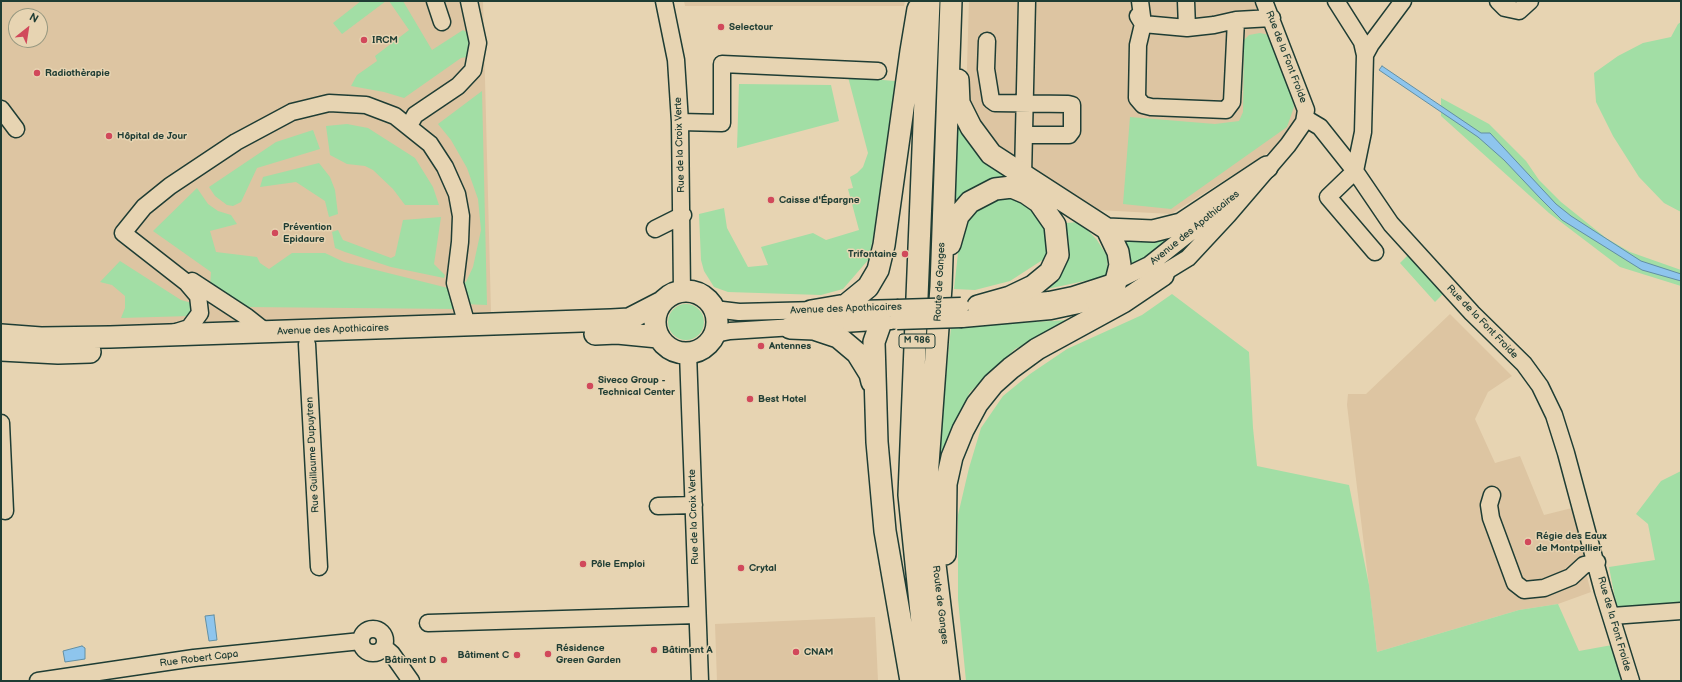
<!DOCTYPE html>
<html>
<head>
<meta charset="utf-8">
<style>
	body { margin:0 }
	#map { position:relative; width:1682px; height:682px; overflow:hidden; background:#e7d4b2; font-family:"Balsamiq Sans",sans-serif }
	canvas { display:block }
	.frame { position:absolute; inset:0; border:2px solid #1f3d34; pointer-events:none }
	.north { position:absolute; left:8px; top:8px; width:40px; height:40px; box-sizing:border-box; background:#e7d4b2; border:1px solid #979880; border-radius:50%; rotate:30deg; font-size:11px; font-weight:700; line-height:16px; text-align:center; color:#1f3d34 }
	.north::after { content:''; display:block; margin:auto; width:14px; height:18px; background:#d1495b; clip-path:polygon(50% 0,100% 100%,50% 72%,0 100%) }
</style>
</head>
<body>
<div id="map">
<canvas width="1682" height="682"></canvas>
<div class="frame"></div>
<div class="north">N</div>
</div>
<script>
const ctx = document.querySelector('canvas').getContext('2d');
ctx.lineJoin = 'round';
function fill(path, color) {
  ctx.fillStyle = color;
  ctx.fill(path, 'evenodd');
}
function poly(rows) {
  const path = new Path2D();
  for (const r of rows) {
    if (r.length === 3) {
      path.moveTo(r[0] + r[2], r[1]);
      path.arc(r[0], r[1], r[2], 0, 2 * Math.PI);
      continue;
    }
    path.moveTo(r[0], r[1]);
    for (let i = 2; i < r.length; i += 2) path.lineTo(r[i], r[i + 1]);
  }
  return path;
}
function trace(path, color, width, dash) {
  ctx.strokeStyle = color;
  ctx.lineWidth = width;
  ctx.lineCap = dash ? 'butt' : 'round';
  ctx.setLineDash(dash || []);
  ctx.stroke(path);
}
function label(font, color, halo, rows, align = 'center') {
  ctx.font = font + ' "Balsamiq Sans",sans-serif';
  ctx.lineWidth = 3;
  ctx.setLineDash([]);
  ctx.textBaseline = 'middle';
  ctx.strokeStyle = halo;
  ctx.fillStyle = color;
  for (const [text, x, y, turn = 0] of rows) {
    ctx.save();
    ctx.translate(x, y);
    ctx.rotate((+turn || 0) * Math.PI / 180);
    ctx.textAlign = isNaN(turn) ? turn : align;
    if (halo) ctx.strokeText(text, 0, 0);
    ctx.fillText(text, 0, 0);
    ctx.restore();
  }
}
fill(poly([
	[1,1,483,1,491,312,223,324,41,326,1,323],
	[16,16,40,16,40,40,16,40],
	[684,1,905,1,904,6,685,6],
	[969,1,1273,1,1317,122,1171,214,1098,210,991,141,966,99],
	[1450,314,1512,376,1488,392,1475,419,1495,463,1520,456,1544,515,1572,508,1582,540,1579,541,1580,545,1583,545,1588,559,1583,561,1591,592,1558,604,1519,610,1377,652,1347,405,1348,394,1366,394],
	[875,617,878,681,717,681,715,624]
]), '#ddc5a2');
fill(poly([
	[361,1,386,1,342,34,333,23],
	[389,1,403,1,432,50,463,30,469,34,467,57,461,58,404,98,384,92,351,86,357,75,377,61,375,56,409,30],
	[1681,22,1681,212,1664,203,1639,177,1613,136,1596,102,1594,73,1618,56,1643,43,1671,37,1678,24],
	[1260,33,1269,35,1288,81,1294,107,1287,127,1171,209,1123,204,1130,117,1215,124,1239,121,1243,112,1244,40,1249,35],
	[848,77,895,81,874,232,869,259,843,289,821,295,728,292,714,287,704,271,701,260,699,214,724,208,727,228,748,267,768,265,761,247,813,233,826,240,859,230,848,189,853,188,850,177,857,173,863,167,868,153],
	[739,84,831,85,839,121,737,148],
	[482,91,487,305,463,304,461,281,466,282,473,267,481,230,478,199,467,168,451,140,438,124],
	[1441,98,1489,124,1526,161,1539,180,1561,202,1606,238,1630,252,1681,270,1681,286,1620,267,1549,213,1441,116],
	[956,120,1019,181,985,184,971,189,959,200,950,215],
	[347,124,368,128,415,158,433,187,439,205,405,205,393,189,373,170,365,166,347,164,330,155,326,126],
	[313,130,320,149,257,168,241,202,233,206,227,205,215,196,209,187,276,142],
	[319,163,330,177,335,190,338,214,329,217,325,201,296,182,260,187,263,177],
	[197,188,208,204,218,211,231,215,237,224,210,231,216,252,257,257,260,263,269,269,292,253,325,253,344,262,452,289,458,309,245,307,210,286,211,272,153,231],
	[1000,198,1015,199,1036,212,1043,224,1049,249,1044,259,1010,281,975,290,954,289,960,235,967,217,983,206],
	[441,217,434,264,445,275,444,278,391,267,345,252,335,248,332,232,338,230,343,240,391,258,395,256,403,220],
	[1080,222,1097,240,1107,256,1108,276,1047,289,1059,276,1066,261,1069,242,1065,223],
	[1185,230,1160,251,1131,264,1125,241,1164,239],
	[1408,255,1443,294,1435,302,1400,263],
	[120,261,181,300,192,303,194,310,190,316,121,318,125,308,125,296,112,285,100,282],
	[1172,294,1249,352,1253,428,1257,466,1349,485,1369,585,1377,652,1519,610,1558,604,1579,651,1612,645,1625,681,966,681,958,599,958,515,969,468,981,428,1003,396,1030,374,1067,349,1142,315],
	[686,322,18],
	[1067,320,1058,328,1015,349,970,392,960,412,936,477,951,327],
	[1681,471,1681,606,1617,609,1609,567,1655,560,1648,524,1636,514,1661,481]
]), '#a2dea5');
const water = poly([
	[1382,66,1481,133,1490,133,1556,204,1571,216,1641,261,1681,274,1681,281,1642,270,1562,220,1540,198,1504,160,1478,137,1379,70,1382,66],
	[214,615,217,640,209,641,205,616,214,615],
	[82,646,85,648,85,659,65,662,63,651,82,646]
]);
fill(water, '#8ec5ed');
trace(water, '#628fa3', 1);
const minor = poly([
	[435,1,442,22],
	[664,1,676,60,680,122,682,291],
	[1140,1,1143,24,1138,45,1137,98,1143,105,1151,107,1226,110,1232,102,1236,20],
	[1186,1,1187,28],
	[1336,1,1362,42,1365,55,1363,132,1355,171,1328,197,1375,252],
	[1498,1,1505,8,1519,11,1530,1],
	[1138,16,1143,24,1187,28,1214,25,1236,20,1272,18],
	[987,41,986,69,991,100,995,103,1068,104,1072,105,1072,131,1069,135,1024,135],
	[1365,55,1371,44,1403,1],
	[1,109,16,129],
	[1305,118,1320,127,1355,171,1391,224,1472,313,1524,364,1540,386,1554,415,1566,453,1603,591,1631,681],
	[680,122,722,123,722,64,878,71],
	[409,126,415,115,458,86,473,70,478,43,469,1],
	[1023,176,1027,1],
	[655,229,683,215],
	[1152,280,1188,258,1228,215,1288,145,1304,122,1306,110,1264,1],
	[192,281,247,317,266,332],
	[1003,304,1049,300,1073,295,1116,281,1149,265,1226,204],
	[714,309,739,312,897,308],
	[962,319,1051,311,1107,299],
	[173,333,189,328,200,313,198,296,187,283,123,233,144,207,170,186,236,142,292,112,329,103,366,105,395,116,430,144,445,167,457,194,461,216,460,242,455,283,467,325],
	[715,334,730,331,891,321],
	[307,344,319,567],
	[688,353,700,681],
	[1,423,5,511],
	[1492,495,1489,505,1491,518,1515,583,1524,590,1544,588,1571,577,1584,565,1597,562],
	[658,506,694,505],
	[1612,616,1681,611],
	[428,623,697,615],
	[373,641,12],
	[384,647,392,654,411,681],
	[38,681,194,658,361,641]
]);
const major = poly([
	[958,80,959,103,971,127,991,154,1107,229,1118,252,1120,265,1114,289,1097,301],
	[1107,229,1153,231,1181,224,1267,167],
	[950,244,958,216,970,202,995,189,1012,187,1026,193,1039,202,1055,225,1058,255,1050,272,1033,286,1010,297,978,306],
	[686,322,31],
	[811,311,846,305,868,287,878,270,884,245,911,51,918,9],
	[881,322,874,342,877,442,885,531,911,681],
	[790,328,814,329,838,337,857,353,870,374,872,382],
	[595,334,617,333,658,337],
	[1,335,41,338,110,337,611,320,629,319,662,302],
	[1,350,58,353,90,352],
	[945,554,946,484,952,457,963,430,977,404,993,384,1011,368,1037,349,1123,302,1163,275],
	[928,681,909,495,929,1],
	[949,681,933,548,927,478,941,287,951,1]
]);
trace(minor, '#1f3d34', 19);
trace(major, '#1f3d34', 24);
trace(minor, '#e7d4b2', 16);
trace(major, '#e7d4b2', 21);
const minorBridge = poly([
	[897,308,961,306],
	[897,321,962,319]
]);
trace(minorBridge, '#1f3d34', 19, []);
trace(minorBridge, '#e7d4b2', 16);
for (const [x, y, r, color] of [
	[721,27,4,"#d1495b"],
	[364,40,4,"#d1495b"],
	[37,73,4,"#d1495b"],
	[109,136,4,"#d1495b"],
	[771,200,4,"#d1495b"],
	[275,233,4,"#d1495b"],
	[905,254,4,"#d1495b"],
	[761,346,4,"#d1495b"],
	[590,386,4,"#d1495b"],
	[750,399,4,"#d1495b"],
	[1528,542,4,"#d1495b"],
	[583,564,4,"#d1495b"],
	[741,568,4,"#d1495b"],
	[654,650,4,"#d1495b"],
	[796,652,4,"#d1495b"],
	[548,654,4,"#d1495b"],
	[517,655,4,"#d1495b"],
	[444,660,4,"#d1495b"]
]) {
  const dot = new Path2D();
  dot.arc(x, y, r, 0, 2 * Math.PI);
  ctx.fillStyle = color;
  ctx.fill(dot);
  trace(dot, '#e7d4b2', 1.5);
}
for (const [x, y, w] of [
	[917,341,36]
]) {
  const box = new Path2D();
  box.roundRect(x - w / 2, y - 7, w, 14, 3);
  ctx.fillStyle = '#e7d4b2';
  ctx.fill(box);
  trace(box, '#1f3d34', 1);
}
label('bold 9px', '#1f3d34', null, [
	["M 986",917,341]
]);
label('bold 10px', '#1f3d34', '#e7d4b2', [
	["Selectour",729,27],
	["IRCM",372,40],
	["Radiothèrapie",45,73],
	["Hôpital de Jour",117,136],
	["Caisse d'Épargne",779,200],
	["Prévention",283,227],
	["Epidaure",283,239],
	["Trifontaine",897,254,"right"],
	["Antennes",769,346],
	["Siveco Group -",598,380],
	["Technical Center",598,392],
	["Best Hotel",758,399],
	["Régie des Eaux",1536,536],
	["de Montpellier",1536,548],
	["Pôle Emploi",591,564],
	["Crytal",749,568],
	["Résidence",556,648],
	["Green Garden",556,660],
	["Bâtiment A",662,650],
	["CNAM",804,652],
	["Bâtiment C",509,655,"right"],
	["Bâtiment D",436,660,"right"]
], 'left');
label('10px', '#1f3d34', '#e7d4b2', [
	["Rue de la Font Froide",1286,57,69],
	["Rue de la Croix Verte",680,145,-92],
	["Avenue des Apothicaires",1195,228,-39],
	["Route de Ganges",940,282,-87],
	["Avenue des Apothicaires",846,309,-2],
	["Rue de la Font Froide",1482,322,46],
	["Avenue des Apothicaires",333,330,-2],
	["Rue Guillaume Dupuytren",313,455,-93],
	["Rue de la Croix Verte",694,517,-92],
	["Route de Ganges",940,605,83],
	["Rue de la Font Froide",1614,624,74],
	["Rue Robert Capa",199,659,-7]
]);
</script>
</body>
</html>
